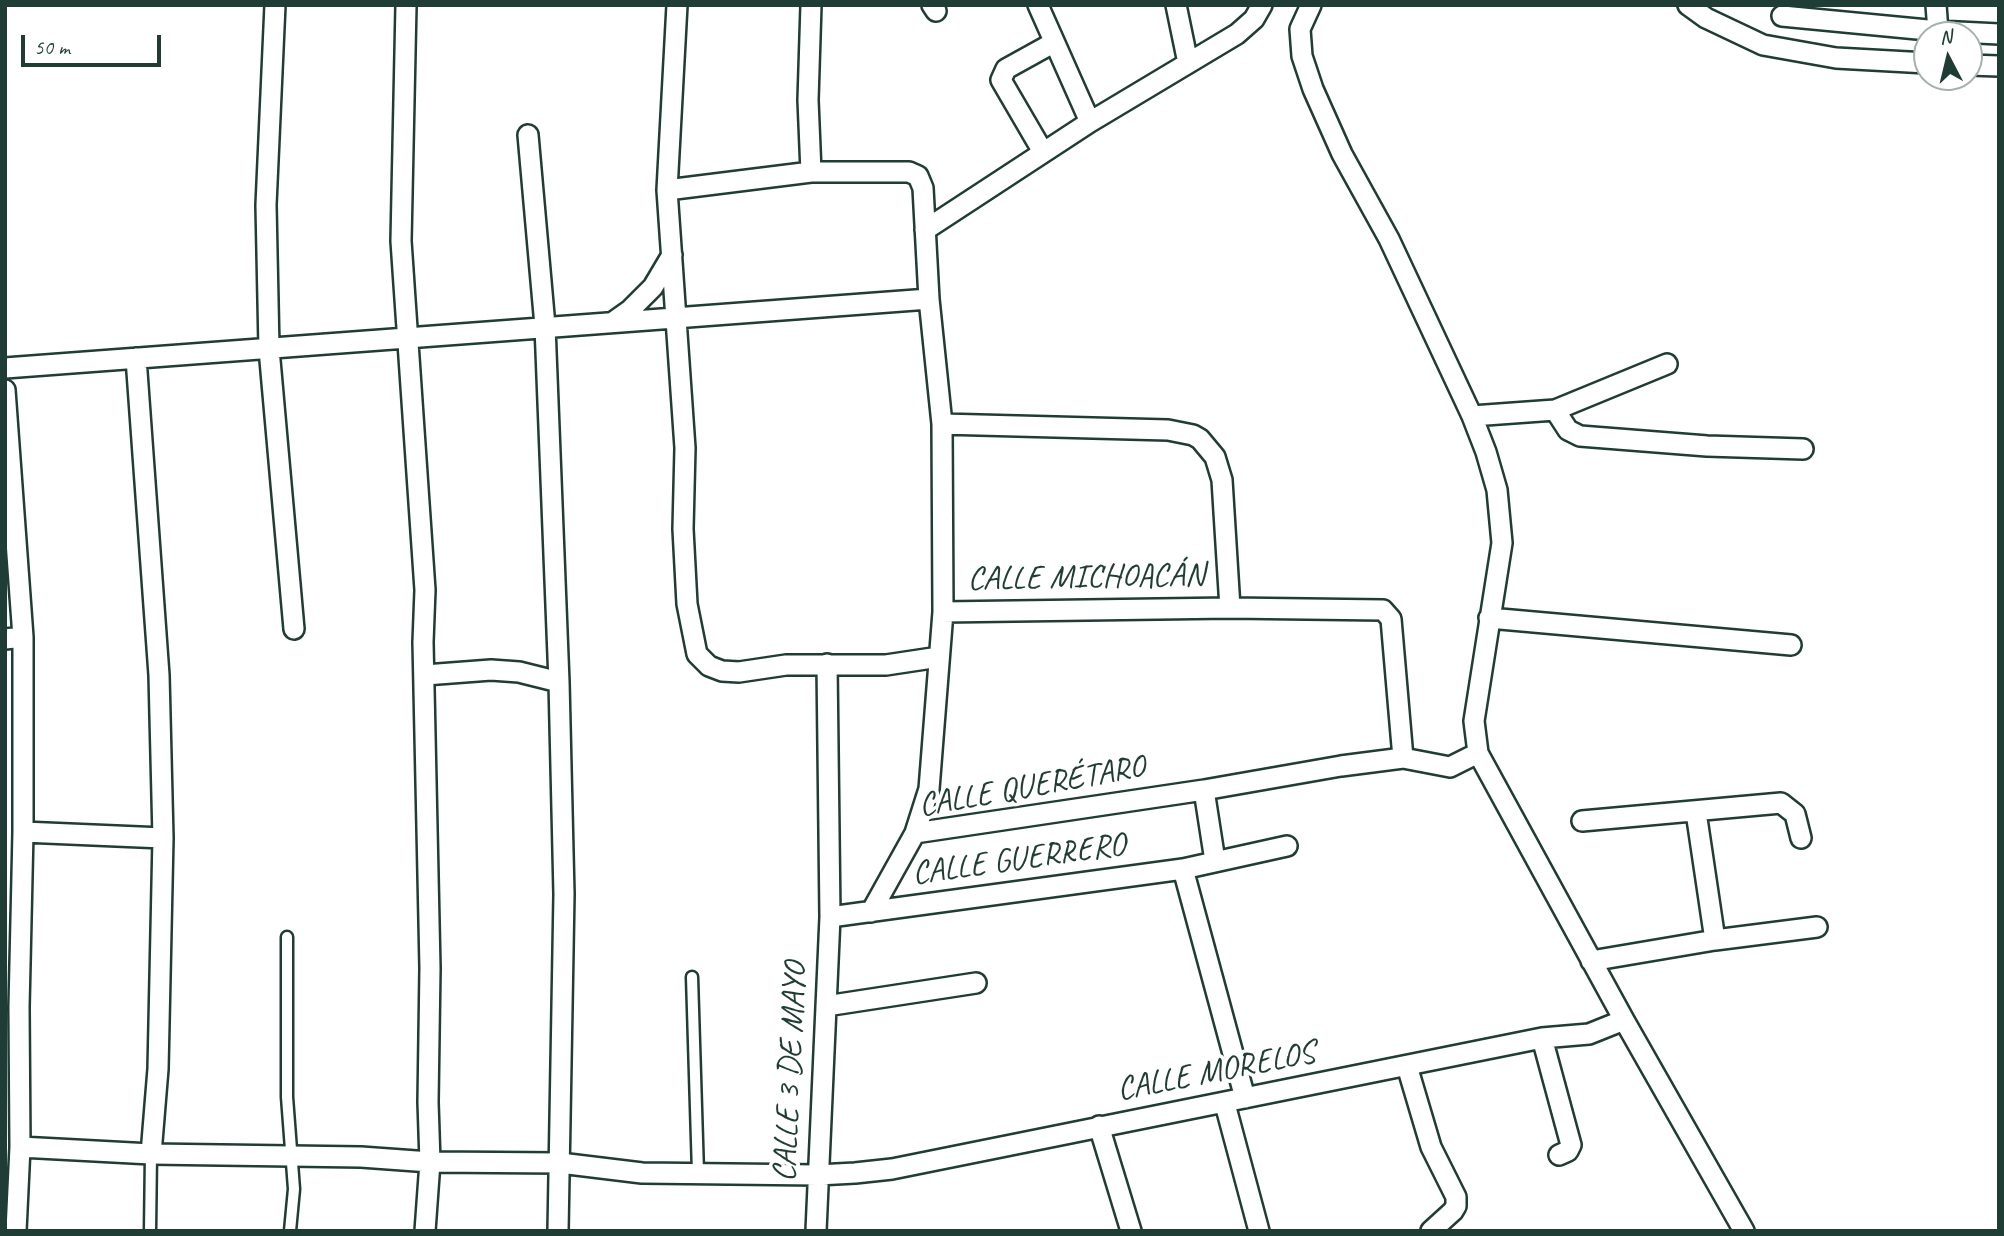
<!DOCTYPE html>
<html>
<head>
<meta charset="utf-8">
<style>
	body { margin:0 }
	#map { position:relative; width:2004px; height:1236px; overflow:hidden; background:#fff; font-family:Caveat,sans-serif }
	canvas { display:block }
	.frame { position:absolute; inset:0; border:7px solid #1f3d34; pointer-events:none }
	.north { position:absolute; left:1913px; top:21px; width:70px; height:70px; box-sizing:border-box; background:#fff; border:2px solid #a5b1ae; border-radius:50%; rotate:353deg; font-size:19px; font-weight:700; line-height:28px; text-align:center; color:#1f3d34 }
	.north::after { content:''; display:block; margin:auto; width:24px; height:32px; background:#1f3d34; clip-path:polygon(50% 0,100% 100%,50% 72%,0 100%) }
	.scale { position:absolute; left:21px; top:35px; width:140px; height:32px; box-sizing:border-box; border:4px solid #1f3d34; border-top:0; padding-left:9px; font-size:21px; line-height:24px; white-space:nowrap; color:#1f3d34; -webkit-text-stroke:5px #fff; paint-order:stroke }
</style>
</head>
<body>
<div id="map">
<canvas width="2004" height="1236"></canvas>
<div class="frame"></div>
<div class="north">N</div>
<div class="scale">50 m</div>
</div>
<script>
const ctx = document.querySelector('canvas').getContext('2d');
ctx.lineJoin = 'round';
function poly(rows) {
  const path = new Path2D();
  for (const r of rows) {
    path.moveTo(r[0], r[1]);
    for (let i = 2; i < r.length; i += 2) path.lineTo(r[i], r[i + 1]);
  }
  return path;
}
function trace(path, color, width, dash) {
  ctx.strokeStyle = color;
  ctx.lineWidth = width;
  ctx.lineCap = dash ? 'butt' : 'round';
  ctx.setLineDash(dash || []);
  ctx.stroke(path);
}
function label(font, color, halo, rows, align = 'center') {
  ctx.font = font + ' Caveat,sans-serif';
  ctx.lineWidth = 7;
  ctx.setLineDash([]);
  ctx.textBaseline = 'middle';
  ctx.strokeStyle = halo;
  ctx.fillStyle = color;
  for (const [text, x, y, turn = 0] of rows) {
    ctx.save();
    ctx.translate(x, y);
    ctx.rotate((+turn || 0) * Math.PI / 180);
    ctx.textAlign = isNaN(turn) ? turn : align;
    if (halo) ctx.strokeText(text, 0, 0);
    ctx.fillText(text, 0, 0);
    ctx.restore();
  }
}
const service = poly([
	[287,937,287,1097,294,1189,290,1231],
	[692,977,698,1173],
	[150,1231,151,1154]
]);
const minor = poly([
	[275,5,266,205,269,349,294,629],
	[406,5,401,241,425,590,423,642,430,968,428,1102,430,1162,425,1231],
	[677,5,667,190,685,448,683,529,687,604,697,654,709,666,722,671,739,672,786,665,886,665,939,657],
	[932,5,936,11],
	[1038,5,1090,122],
	[1176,5,1188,63],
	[1311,5,1300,29,1302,56,1313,89,1342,154,1389,239,1472,416,1486,452,1497,490,1502,543,1474,721,1478,753,1624,1020,1744,1231],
	[1688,5,1706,18,1763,45,1836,58,1927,63],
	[1936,5,1938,31],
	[1782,16,1938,31,1999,34],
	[1969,65,1999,66],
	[528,135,545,326,559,682,564,894,558,1231],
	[1043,152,1001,80,1006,69,1053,43],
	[811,172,808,100,811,5],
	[667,190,811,172,909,172,918,176,923,188,929,299,942,424,943,612,929,789,915,833,871,912],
	[925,230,1090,122,1237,34,1254,19,1262,5],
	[613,322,630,310,653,287,672,255],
	[136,358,159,675,163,838,158,1069,151,1154],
	[5,368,929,299],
	[5,390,23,637,23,832,19,1007,20,1147,16,1231],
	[1555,410,1568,430,1580,436,1707,446,1803,449],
	[1472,416,1555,410,1667,364],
	[942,424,1168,430,1193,435,1200,439,1215,457,1222,480,1230,608],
	[943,612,1230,608,1383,610,1391,619,1403,758],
	[1489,618,1791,645],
	[5,639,23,637],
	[425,675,491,670,519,672,559,682],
	[1204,790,1215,861],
	[1696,812,1715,940],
	[1582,821,1781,803,1795,814,1801,838],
	[23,832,163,838],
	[915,833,1204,790,1341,766,1403,758,1450,767,1478,753],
	[1183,869,1245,1098],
	[830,917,1183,869,1287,846],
	[1591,961,1715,940,1817,927],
	[826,1006,976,983],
	[1542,1038,1571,1145,1568,1151,1559,1155],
	[1407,1066,1431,1147,1456,1197,1456,1206,1453,1211,1431,1231],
	[1225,1104,1259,1231],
	[1099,1126,1131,1231],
	[20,1147,151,1154,361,1157,430,1162,560,1163,642,1173,818,1175,855,1173,892,1169,1542,1038,1589,1034,1624,1020],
	[816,1231,830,917,827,664]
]);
trace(service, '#1f3d34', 15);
trace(minor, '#1f3d34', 24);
trace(service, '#fff', 10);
trace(minor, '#fff', 19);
label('33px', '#1f3d34', '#fff', [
	["CALLE MICHOACÁN",1086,578,-1],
	["CALLE QUERÉTARO",1032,787,-10],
	["CALLE GUERRERO",1019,860,-8],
	["CALLE 3 DE MAYO",791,1072,-87],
	["CALLE MORELOS",1216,1072,-11]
]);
</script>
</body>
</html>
